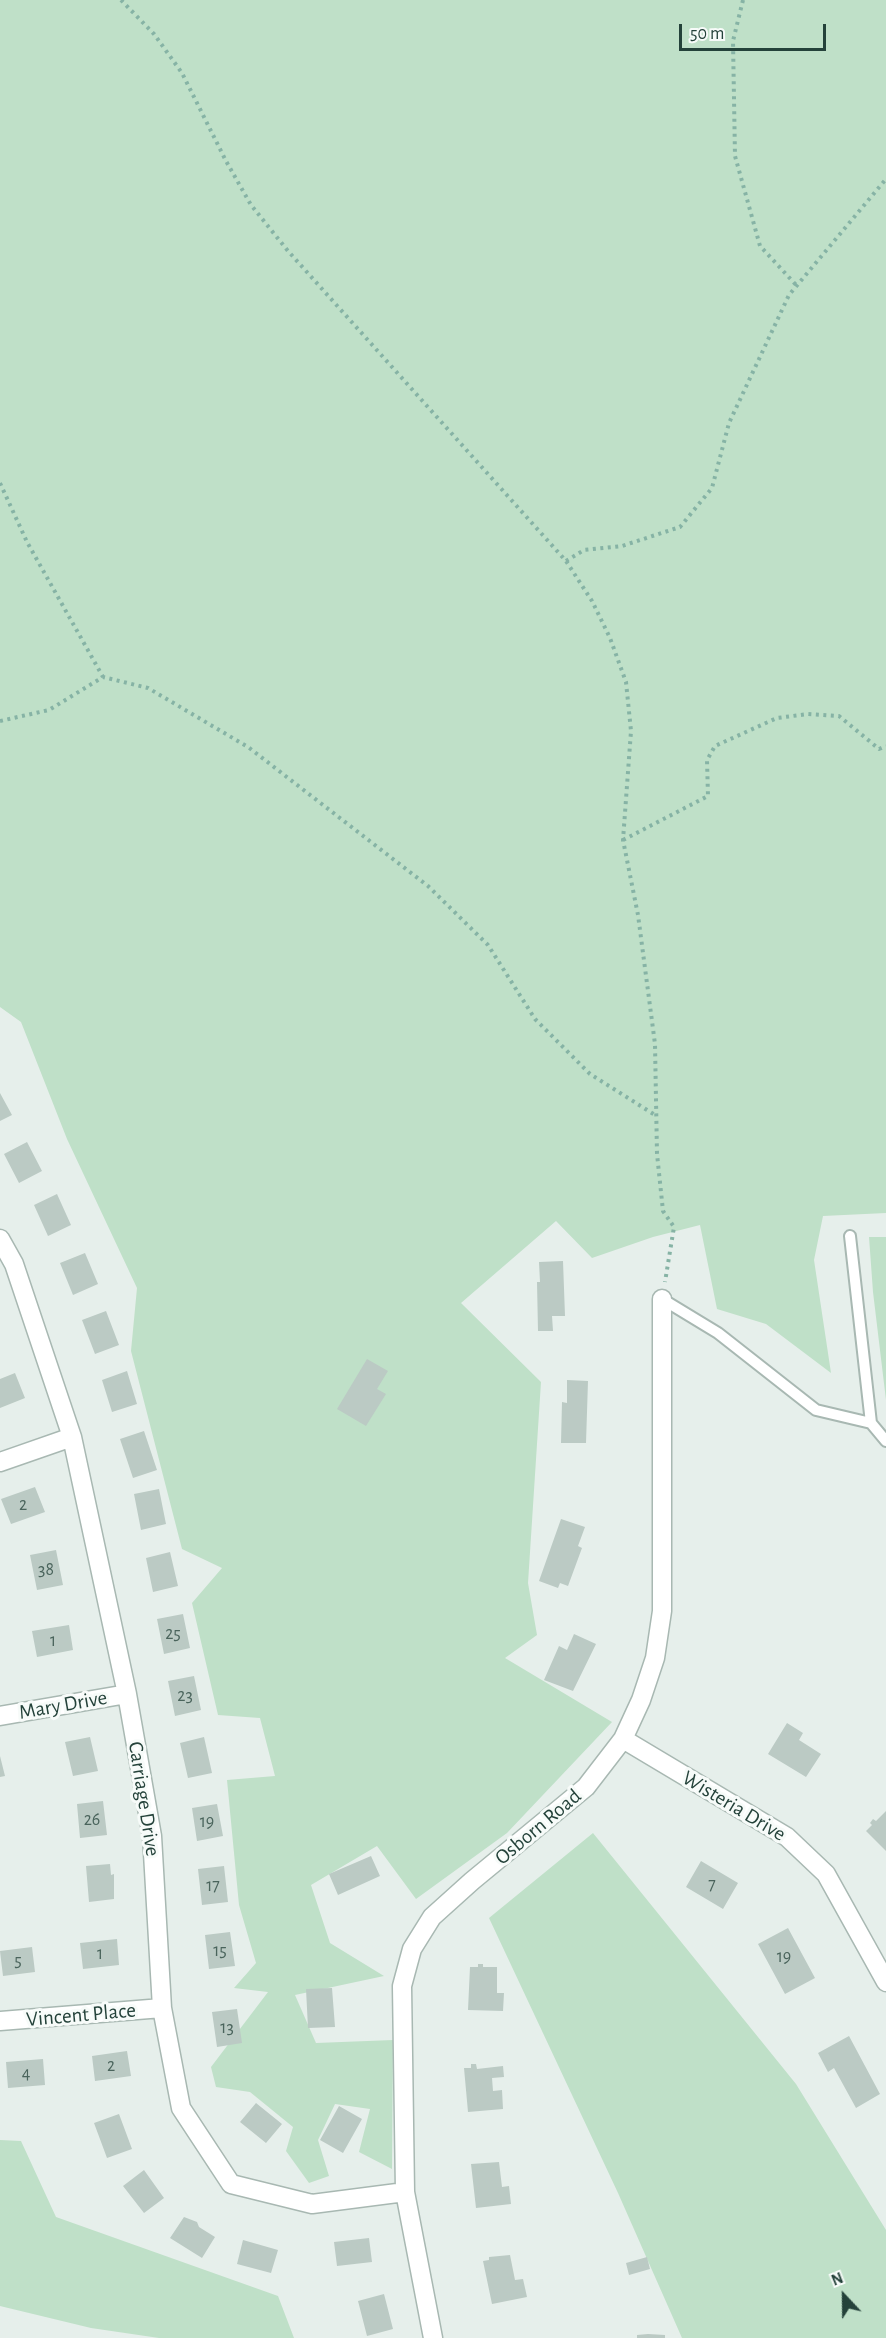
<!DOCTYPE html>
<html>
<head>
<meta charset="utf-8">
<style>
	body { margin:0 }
	#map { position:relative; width:886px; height:2338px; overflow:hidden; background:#e6efeb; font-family:"Alegreya Sans",sans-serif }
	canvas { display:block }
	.north { position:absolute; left:814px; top:2266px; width:60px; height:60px; -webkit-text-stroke:4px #f7fbf9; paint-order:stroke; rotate:338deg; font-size:16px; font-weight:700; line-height:24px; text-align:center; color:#24423a }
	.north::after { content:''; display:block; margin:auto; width:21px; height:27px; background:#24423a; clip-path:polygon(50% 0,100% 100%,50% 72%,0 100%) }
	.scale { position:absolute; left:679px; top:24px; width:147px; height:27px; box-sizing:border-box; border:3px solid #24423a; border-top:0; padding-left:8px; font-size:18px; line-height:21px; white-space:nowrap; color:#24423a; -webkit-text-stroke:4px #f7fbf9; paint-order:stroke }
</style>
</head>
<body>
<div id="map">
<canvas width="886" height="2338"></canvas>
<div class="north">N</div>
<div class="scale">50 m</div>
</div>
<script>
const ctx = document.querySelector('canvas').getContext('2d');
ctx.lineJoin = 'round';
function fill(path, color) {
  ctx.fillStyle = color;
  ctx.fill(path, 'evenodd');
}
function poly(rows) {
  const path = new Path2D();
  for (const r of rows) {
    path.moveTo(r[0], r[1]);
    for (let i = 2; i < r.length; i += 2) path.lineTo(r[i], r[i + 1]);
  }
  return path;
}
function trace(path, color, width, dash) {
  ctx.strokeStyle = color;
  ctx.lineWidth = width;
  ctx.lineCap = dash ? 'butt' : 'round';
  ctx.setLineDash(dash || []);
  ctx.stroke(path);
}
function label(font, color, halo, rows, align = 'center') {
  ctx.font = font + ' "Alegreya Sans",sans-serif';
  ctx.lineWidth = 6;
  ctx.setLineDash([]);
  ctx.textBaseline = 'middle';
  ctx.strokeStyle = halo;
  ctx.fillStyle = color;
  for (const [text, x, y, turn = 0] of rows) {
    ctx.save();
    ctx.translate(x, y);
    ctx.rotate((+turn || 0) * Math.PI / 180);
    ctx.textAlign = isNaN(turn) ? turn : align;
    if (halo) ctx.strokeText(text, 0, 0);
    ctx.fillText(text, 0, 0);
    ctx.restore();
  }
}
fill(poly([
	[0,0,886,0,886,1213,823,1216,814,1260,831,1373,766,1324,717,1309,700,1225,653,1237,592,1258,556,1221,461,1303,541,1382,528,1583,537,1635,505,1658,612,1722,507,1833,416,1899,377,1846,311,1885,330,1943,384,1976,295,1995,316,2043,393,2040,392,2169,359,2152,370,2109,335,2104,318,2140,329,2176,309,2183,286,2151,293,2127,250,2092,216,2087,211,2067,268,1992,234,1988,256,1963,239,1905,227,1780,275,1776,260,1718,218,1715,192,1603,222,1568,182,1549,131,1351,137,1288,67,1139,21,1022,0,1007],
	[869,1237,886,1237,886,1400,873,1292],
	[593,1833,796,2084,886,2230,886,2338,682,2338,618,2193,489,1918],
	[0,2140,21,2141,56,2217,278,2296,294,2338,159,2338,91,2328,0,2306]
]), '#bfe0c8');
fill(poly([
	[0,1093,12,1115,0,1121],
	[27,1142,42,1171,19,1183,4,1154],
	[57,1194,71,1225,48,1236,34,1205],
	[85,1253,98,1284,73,1295,60,1263],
	[563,1261,565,1316,552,1316,553,1331,538,1331,537,1282,540,1282,539,1262],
	[106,1311,119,1345,95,1354,82,1320],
	[367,1359,388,1371,377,1389,386,1394,366,1426,337,1409],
	[127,1371,137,1404,112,1412,102,1380],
	[15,1373,25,1398,0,1408,0,1379],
	[567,1380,588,1381,586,1443,561,1443,562,1402,567,1403],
	[144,1431,157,1470,133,1478,120,1439],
	[35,1487,45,1512,11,1524,1,1499],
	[159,1489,166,1524,141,1530,134,1494],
	[561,1519,585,1527,578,1546,582,1548,568,1586,560,1583,558,1588,539,1581],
	[56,1550,63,1585,37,1590,30,1555],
	[170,1552,178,1586,153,1592,146,1558],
	[183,1614,190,1648,164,1654,157,1619],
	[69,1625,73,1650,37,1657,32,1631],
	[574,1634,596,1644,573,1691,544,1680,559,1646,567,1650],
	[194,1676,201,1710,175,1716,168,1681],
	[787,1723,803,1733,799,1740,821,1754,806,1777,768,1754],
	[90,1737,98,1771,73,1776,65,1742],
	[204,1737,212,1773,188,1778,180,1743],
	[0,1756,5,1776,0,1777],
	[103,1801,107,1835,80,1838,77,1804],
	[217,1804,223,1836,197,1841,192,1808],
	[886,1811,886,1851,866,1831,872,1825,870,1823,873,1819,876,1821],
	[371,1856,380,1876,338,1895,329,1874],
	[701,1861,738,1883,723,1909,686,1887],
	[110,1864,111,1875,114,1874,114,1899,89,1902,86,1866],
	[224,1866,228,1902,202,1905,198,1869],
	[788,1928,815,1978,785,1994,758,1944],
	[230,1932,235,1966,209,1969,205,1935],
	[117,1939,119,1965,83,1969,80,1943],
	[32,1947,35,1972,3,1976,0,1951],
	[478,1964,483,1964,483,1967,497,1967,497,1993,504,1993,503,2011,468,2010,470,1967,478,1967],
	[332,1988,335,2027,308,2028,306,1989],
	[237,2009,242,2043,217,2047,212,2012],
	[849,2036,880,2094,856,2108,834,2068,828,2072,818,2053],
	[127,2051,131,2076,95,2081,92,2056],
	[43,2059,45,2085,8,2088,6,2062],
	[471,2064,476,2064,477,2069,503,2066,504,2077,492,2078,493,2091,502,2090,503,2109,468,2112,464,2068,471,2068],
	[256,2103,282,2124,266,2143,240,2122],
	[339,2106,362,2119,343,2153,320,2140],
	[119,2114,132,2149,107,2158,94,2123],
	[499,2162,502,2187,509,2186,511,2204,476,2208,471,2164],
	[144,2170,164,2198,144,2213,123,2186],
	[184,2217,197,2222,199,2227,215,2237,202,2258,170,2238],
	[369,2238,372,2262,337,2266,334,2242],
	[243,2240,278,2250,271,2273,237,2264],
	[510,2255,515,2280,523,2279,527,2297,492,2304,483,2261,489,2260,489,2257],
	[647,2257,650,2269,629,2275,626,2263],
	[384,2294,393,2329,367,2336,358,2301],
	[648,2334,665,2335,665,2338,637,2338,637,2335]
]), '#bbcac4');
const lane = poly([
	[662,1299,718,1333,816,1410,871,1423,850,1236],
	[871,1423,886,1441]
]);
const street = poly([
	[0,1239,14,1264,72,1437,127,1694,152,1836,162,2008,181,2108,231,2184,312,2204,405,2192],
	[0,1462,72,1437],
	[0,1716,127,1694],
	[623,1739,787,1837,826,1874,886,1982],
	[0,2021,162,2008],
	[433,2338,405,2192,402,1986,412,1949,432,1917,472,1881,586,1787,623,1739,641,1700,655,1658,662,1611,662,1299]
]);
trace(lane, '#a8b8b2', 14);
trace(street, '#a8b8b2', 21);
trace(poly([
	[121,0,154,34,182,73,226,161,251,205,288,251,566,561,592,601,610,638,626,682,631,731,623,840,638,915,655,1044,657,1154,663,1211,674,1227,665,1282],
	[743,0,733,41,735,156,760,246,797,286],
	[0,483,27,542,103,677],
	[566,561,584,550,622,546,680,527,712,488,729,423,789,295,886,179],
	[0,721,49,710,103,677,148,688,248,747,428,886,488,945,535,1019,590,1074,655,1115],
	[623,840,708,796,707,760,715,746,777,718,808,714,839,716,879,749,886,746]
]), '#86b3a5', 4, [3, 4.5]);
trace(lane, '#fff', 10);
trace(street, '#fff', 18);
label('18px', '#4a645c', null, [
	["2",23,1505],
	["38",46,1570],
	["25",173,1634],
	["1",53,1641],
	["23",185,1696],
	["26",92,1820],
	["19",207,1822],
	["7",712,1885],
	["17",213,1886],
	["15",220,1951],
	["1",100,1954],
	["19",784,1957],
	["5",18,1961],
	["13",227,2028],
	["2",111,2066],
	["4",26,2074]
]);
label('21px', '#24423a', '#f7fbf9', [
	["Mary Drive",63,1705,-10],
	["Carriage Drive",144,1799,81],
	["Wisteria Drive",734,1806,31],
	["Osborn Road",538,1827,-40],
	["Vincent Place",81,2015,-5]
]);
</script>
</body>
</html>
